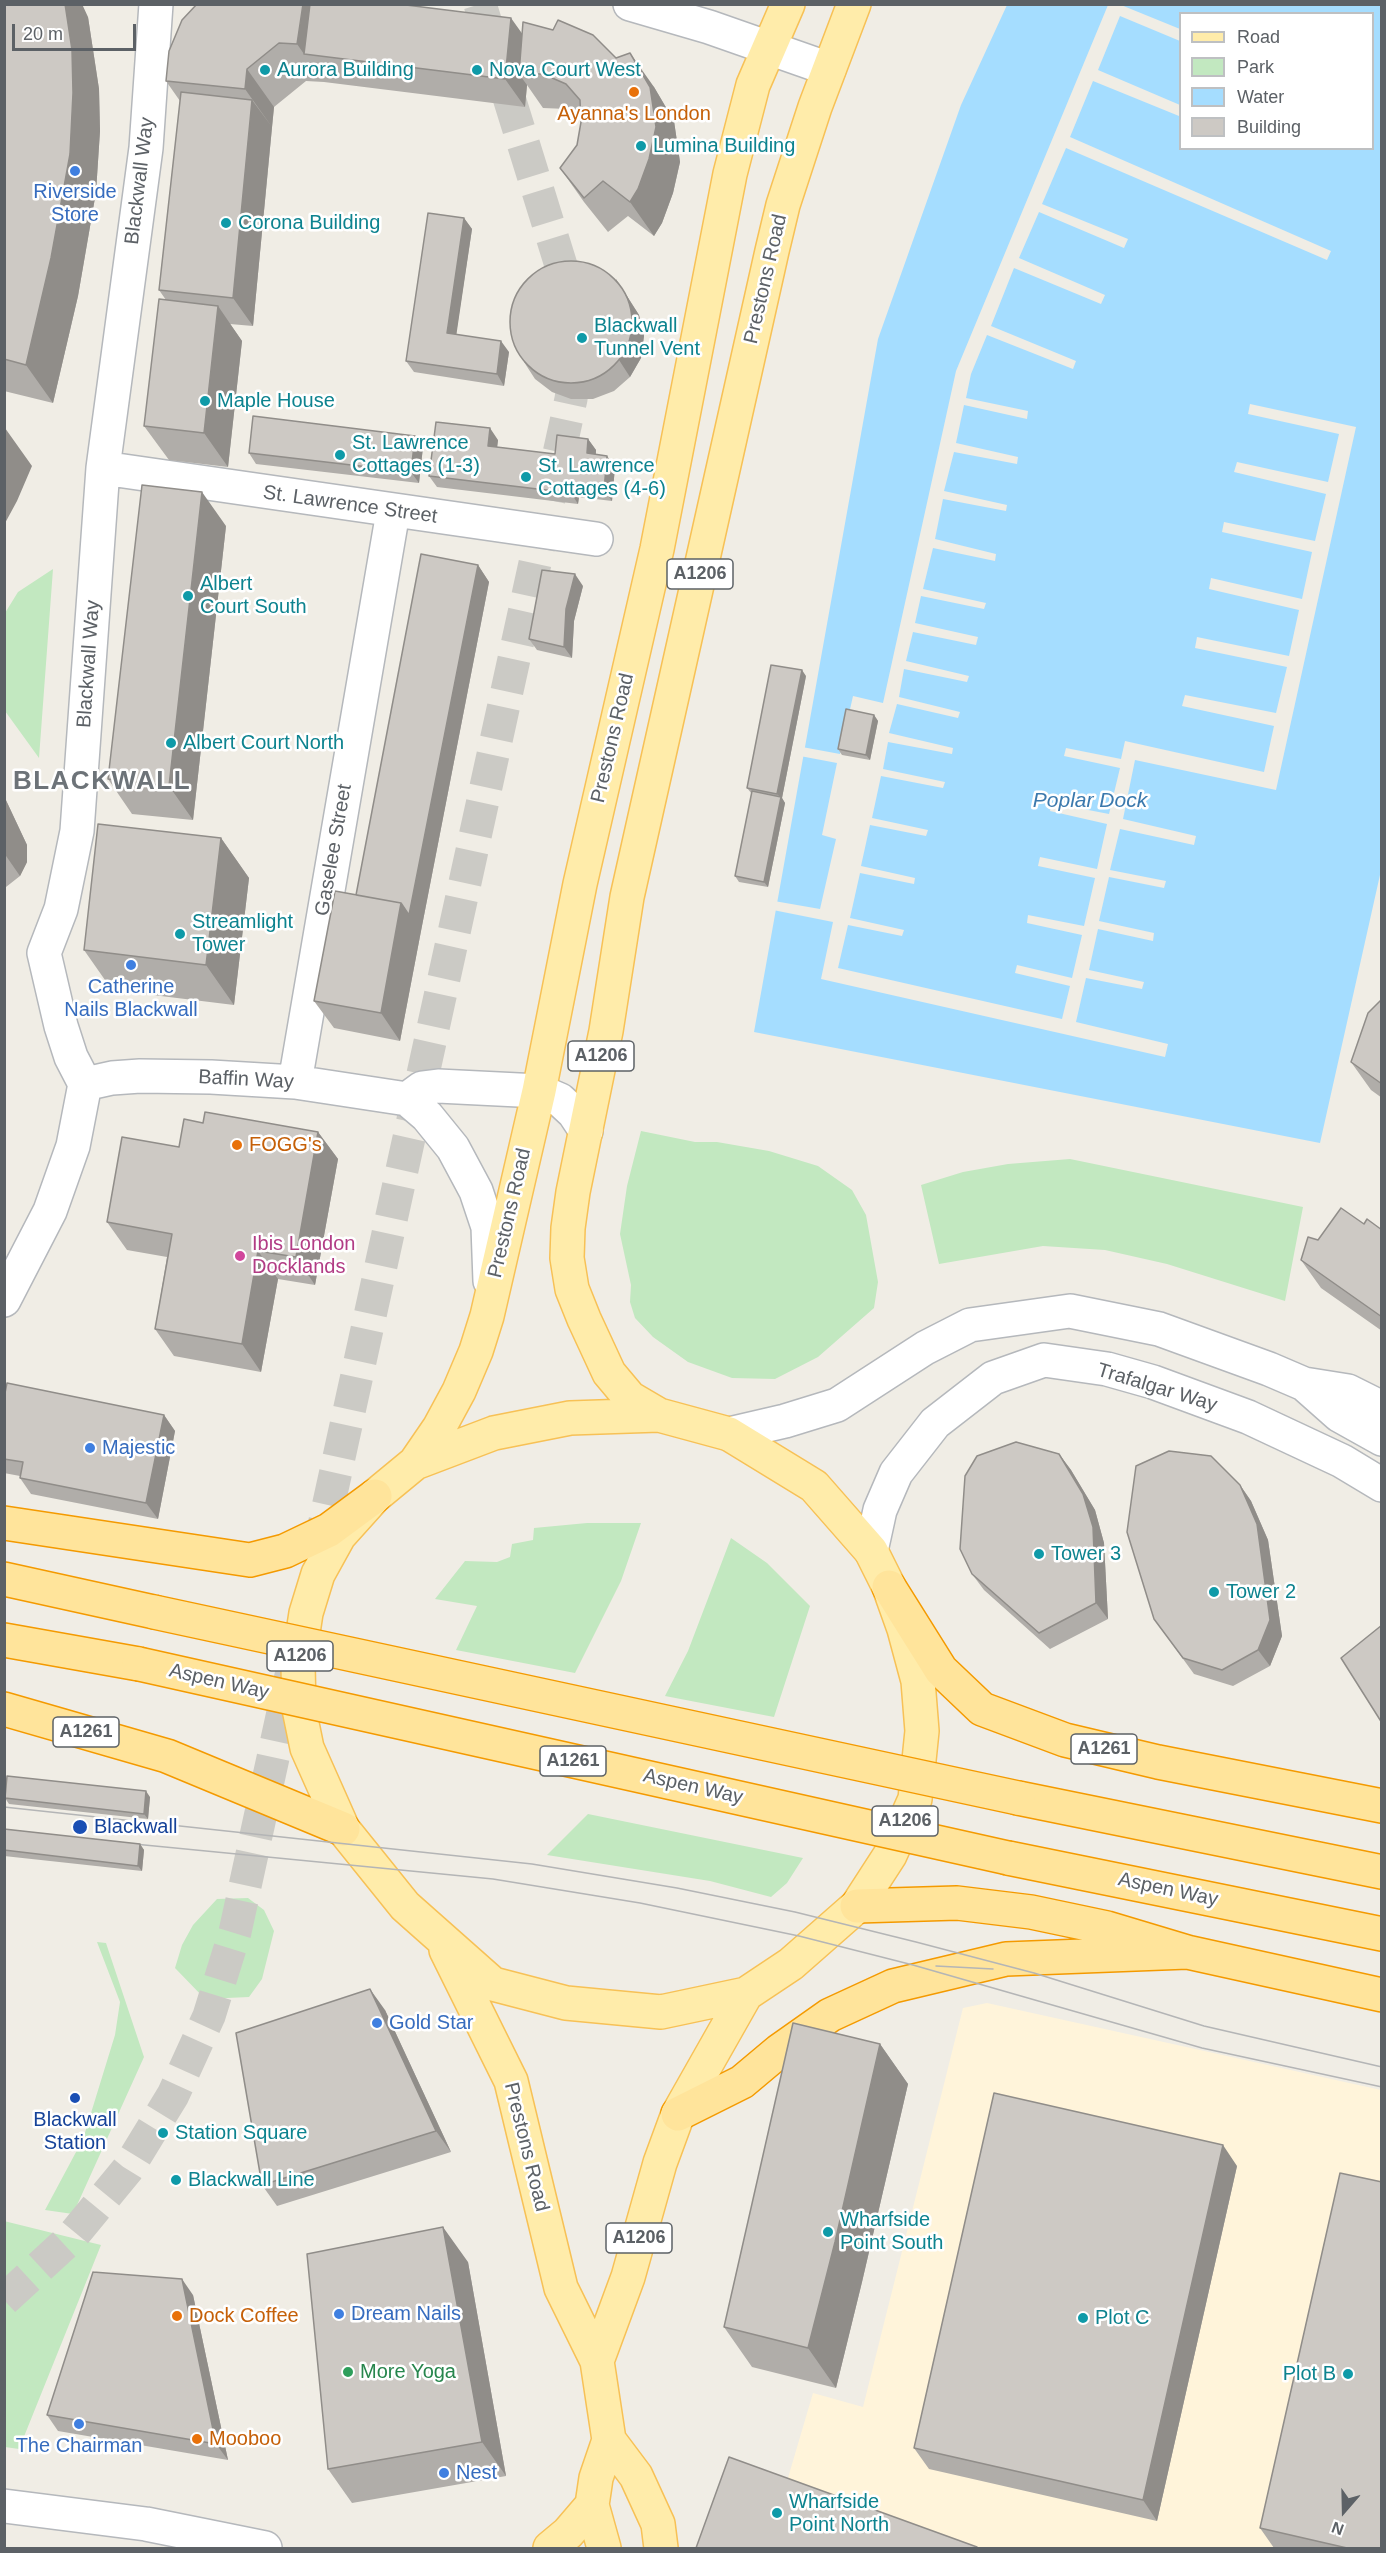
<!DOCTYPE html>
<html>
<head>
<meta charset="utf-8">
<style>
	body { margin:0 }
	#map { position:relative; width:1386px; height:2553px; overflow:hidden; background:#f0ede5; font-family:Helvetica,sans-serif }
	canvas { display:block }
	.frame { position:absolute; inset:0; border:6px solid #5c6166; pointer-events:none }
	.legend { position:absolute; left:1179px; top:12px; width:195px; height:138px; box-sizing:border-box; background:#fff; border:2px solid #bec0c2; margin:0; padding:8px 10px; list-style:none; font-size:18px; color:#5c6166 }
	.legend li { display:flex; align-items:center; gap:12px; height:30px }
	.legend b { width:30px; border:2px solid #bec0c2 }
	.north { position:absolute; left:1314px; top:2481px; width:60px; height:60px; -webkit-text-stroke:4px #fff; paint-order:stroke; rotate:200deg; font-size:16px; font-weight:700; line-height:24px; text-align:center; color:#5c6166 }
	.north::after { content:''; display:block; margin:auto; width:21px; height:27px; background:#5c6166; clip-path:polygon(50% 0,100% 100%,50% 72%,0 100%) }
	.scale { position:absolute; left:12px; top:24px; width:124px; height:27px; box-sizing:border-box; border:3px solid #5c6166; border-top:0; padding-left:8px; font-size:18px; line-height:21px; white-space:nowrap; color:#5c6166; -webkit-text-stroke:4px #fff; paint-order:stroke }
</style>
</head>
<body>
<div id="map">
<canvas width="1386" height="2553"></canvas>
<div class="frame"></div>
<ul class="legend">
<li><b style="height:8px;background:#ffecaa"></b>Road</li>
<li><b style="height:16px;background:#c2e8c0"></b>Park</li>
<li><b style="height:16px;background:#a5ddff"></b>Water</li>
<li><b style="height:16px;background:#cdc9c4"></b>Building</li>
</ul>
<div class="north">N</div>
<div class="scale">20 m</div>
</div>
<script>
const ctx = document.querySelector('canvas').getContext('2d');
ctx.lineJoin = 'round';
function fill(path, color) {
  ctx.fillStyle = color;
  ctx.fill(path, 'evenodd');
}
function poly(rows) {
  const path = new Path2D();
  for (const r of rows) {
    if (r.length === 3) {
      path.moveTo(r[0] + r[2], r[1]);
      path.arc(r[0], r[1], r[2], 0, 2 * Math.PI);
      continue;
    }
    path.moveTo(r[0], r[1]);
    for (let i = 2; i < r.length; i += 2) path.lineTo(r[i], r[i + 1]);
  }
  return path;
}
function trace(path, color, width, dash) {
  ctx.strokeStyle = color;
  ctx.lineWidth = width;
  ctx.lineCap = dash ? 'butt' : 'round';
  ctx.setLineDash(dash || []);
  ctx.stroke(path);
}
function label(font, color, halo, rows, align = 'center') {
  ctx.font = font + ' Helvetica,sans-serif';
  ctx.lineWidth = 5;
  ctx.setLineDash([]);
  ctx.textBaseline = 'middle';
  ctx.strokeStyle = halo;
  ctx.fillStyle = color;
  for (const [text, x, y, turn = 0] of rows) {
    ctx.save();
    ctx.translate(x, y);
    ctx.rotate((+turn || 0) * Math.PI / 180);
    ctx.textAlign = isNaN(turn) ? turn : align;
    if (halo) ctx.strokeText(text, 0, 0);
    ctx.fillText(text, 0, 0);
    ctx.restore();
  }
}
fill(poly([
	[987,2003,1381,2090,1381,2548,966,2548,785,2488,813,2393,863,2407,963,2008]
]), '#fff4da');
fill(poly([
	[53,569,39,758,5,711,5,613,18,592],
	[641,1131,695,1142,717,1142,769,1151,818,1166,852,1190,866,1215,878,1282,874,1308,818,1357,775,1379,732,1378,688,1362,653,1337,635,1318,630,1302,631,1285,620,1234,627,1186],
	[1070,1159,1303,1207,1285,1301,1167,1264,1105,1250,1043,1246,939,1264,921,1185,963,1172,1008,1164],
	[587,1523,641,1523,621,1581,575,1673,456,1650,477,1606,435,1599,465,1561,497,1562,510,1557,512,1544,533,1540,534,1528],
	[731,1538,767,1563,810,1606,774,1717,665,1696,688,1651],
	[588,1814,803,1858,787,1883,771,1897,710,1881,547,1855],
	[248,1898,264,1910,274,1931,262,1979,249,1997,205,1999,175,1968,182,1945,193,1925,217,1899],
	[97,1942,106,1943,144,2057,73,2214,45,2210,83,2139,115,2035,120,2002],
	[4,2221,101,2245,19,2449,5,2447]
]), '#c2e8c0');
fill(poly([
	[1007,5,1381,5,1382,866,1320,1143,754,1032,878,339,961,105],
	[1180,14,1372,14,1372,148,1180,148]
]), '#a5ddff');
fill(poly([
	[1108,5,1121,5,1180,29,1180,41,1120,16,1098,70,1180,105,1180,113,1179,116,1093,81,1070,137,1331,251,1327,260,1066,148,1042,204,1128,239,1124,248,1039,212,1019,258,1105,295,1101,304,1014,268,991,326,1076,361,1073,369,987,335,971,374,966,398,1028,411,1027,419,964,405,956,443,1018,457,1017,464,954,452,944,491,1007,505,1006,511,943,499,935,539,996,554,995,561,933,548,923,589,986,603,984,609,921,596,915,623,978,637,976,645,913,632,906,661,969,676,967,682,904,669,899,697,960,712,958,718,897,704,889,733,953,748,952,754,888,742,883,769,945,782,943,788,881,776,872,818,928,830,926,836,870,825,861,866,915,878,914,884,860,873,850,918,904,930,902,936,848,925,838,968,1062,1019,1070,986,1015,973,1017,965,1072,978,1082,935,1027,923,1028,915,1084,926,1095,878,1038,866,1040,857,1097,869,1107,824,1050,811,1052,803,1109,814,1120,768,1064,756,1066,748,1121,759,1125,741,1264,772,1274,726,1182,706,1185,695,1276,713,1287,667,1195,648,1197,637,1289,656,1299,610,1209,589,1211,578,1302,599,1312,552,1222,532,1224,522,1315,541,1326,494,1234,472,1237,462,1328,482,1339,434,1248,414,1250,404,1356,427,1276,790,1135,760,1123,819,1196,836,1194,845,1120,829,1110,870,1166,881,1164,888,1109,877,1099,921,1154,933,1153,941,1098,929,1089,970,1144,982,1142,989,1086,978,1076,1022,1168,1044,1165,1057,821,979,833,922,773,910,774,901,820,909,836,839,822,835,837,763,800,756,802,747,840,754,853,696,883,703,956,371]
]), '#f0ede5');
trace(poly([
	[480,4,573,304],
	[318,1553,571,399,577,355],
	[4,2300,71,2238,127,2170,173,2095,209,2016,235,1932,292,1671]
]), '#cbcac5', 33, [33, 16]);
const minor = poly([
	[630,4,709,27,829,69],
	[103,468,596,539],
	[295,1082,393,512],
	[85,1084,112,1078,140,1076,211,1077,295,1082,407,1099,427,1116,453,1148,476,1191,488,1227,490,1281],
	[407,1099,422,1088,438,1086,539,1091,560,1100,574,1113,586,1131],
	[4,1300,50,1211,73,1146,85,1084,71,1057,61,1026,44,953,61,909,77,831,103,468,146,148,156,4],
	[4,2506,146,2524,265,2548]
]);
const tertiary = poly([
	[1304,1384,1339,1415,1382,1439],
	[729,1434,785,1421,837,1405,925,1348,970,1325,1070,1311,1159,1329,1269,1369,1304,1384,1348,1391,1382,1408],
	[871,1551,880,1510,896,1473,935,1423,993,1378,1044,1360,1107,1369,1153,1382,1248,1417,1342,1461,1382,1485]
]);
const primary = poly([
	[659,1415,729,1434,814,1486,871,1551,889,1587,904,1629,918,1681,922,1731,915,1799,890,1855,857,1906,791,1964,746,1994,661,2012,566,2003,493,1984,405,1906,343,1829,307,1748,299,1709,298,1665,306,1613,318,1574,339,1536,375,1496,415,1463,494,1433,570,1418,659,1415],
	[659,1415,630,1398,609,1373,584,1319,572,1289,567,1258,568,1228,573,1192,606,1031,627,897,772,251,783,205,815,107,854,4],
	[415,1463,439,1428,459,1391,476,1351,487,1316,539,1091,580,884,657,549,730,174,753,85,788,4],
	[446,1950,511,2081,561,2288,597,2361,609,2440,636,2476,658,2524,661,2548],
	[597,2361,628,2277,660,2163,678,2114,746,1994],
	[550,2548,568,2533,592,2505],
	[604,2548,592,2505,596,2478,609,2440]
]);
const trunk = poly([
	[4,1523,250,1560,285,1551,329,1530,375,1496],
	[4,1579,154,1612],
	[889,1587,941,1670,982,1709,1065,1740,1158,1762,1382,1806],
	[4,1640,139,1664],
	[4,1709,167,1756,343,1829],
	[1018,1798,1382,1872],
	[1008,1858,1382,1934],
	[857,1906,957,1903,1031,1912,1107,1928,1187,1952,1382,1995],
	[678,2114,742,2082,779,2051,830,2015,893,1986,1006,1959,1187,1952]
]);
trace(minor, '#b5b8bc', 36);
trace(tertiary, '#b5b8bc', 36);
trace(primary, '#f7c156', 36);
trace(trunk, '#f49a00', 36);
trace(minor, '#fff', 33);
trace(tertiary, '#fff', 33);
trace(primary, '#ffecaa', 33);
trace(trunk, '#ffe49b', 33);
trace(poly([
	[4,1807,532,1864,677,1888,795,1912,916,1942,1034,1973,1204,2026,1382,2067],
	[124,1843,493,1879,640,1903,799,1936,913,1965,1202,2048,1382,2087],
	[936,1966,993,1969]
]), '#b4b5b6', 1.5);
const trunkBridge = poly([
	[154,1612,1018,1798],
	[139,1664,1008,1858]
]);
trace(trunkBridge, '#f49a00', 36, []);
trace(trunkBridge, '#ffe49b', 33);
fill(poly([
	[4,4,88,17,99,89,100,131,96,192,78,296,53,403,4,391],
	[182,20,522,34,616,58,654,87,674,121,680,162,673,193,662,223,654,236,628,216,608,232,584,202,560,168,577,145,581,122,581,114,567,109,543,108,527,85,525,107,324,82,306,81,274,107,253,326,230,324,242,341,228,467,169,460,144,426,166,300,159,290,180,101,166,81],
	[464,218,472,229,456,334,509,352,504,386,414,372,406,361],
	[627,296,639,315,644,336,641,358,630,377,614,391,593,399,571,399,552,392,535,379,524,362],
	[415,436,423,447,419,483,256,464,249,453],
	[588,439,596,450,596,454,615,467,612,501,579,497,578,504,437,487,429,476,498,440,497,447,555,454],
	[226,526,193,820,132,814,108,779],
	[478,565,489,582,421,931,400,1041,334,1028,314,1001,356,895],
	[583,586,574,621,572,658,537,650,529,639],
	[806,676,782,798,785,803,768,887,739,882,735,876,752,794,747,788],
	[874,715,878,721,870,760,842,755,838,749],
	[4,796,27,845,27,862,20,876,6,887,4,887],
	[221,838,249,878,234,1005,112,990,84,950],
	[1382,999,1382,1098,1371,1090,1351,1062],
	[203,1123,318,1132,338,1159,315,1285,278,1279,261,1372,174,1356,155,1329,167,1257,127,1250,107,1222],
	[1364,1224,1382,1230,1382,1331,1321,1288,1301,1260,1318,1240],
	[4,1398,164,1415,175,1431,158,1519,31,1494,20,1478,20,1476,4,1473],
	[1059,1454,1071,1470,1095,1510,1104,1543,1108,1619,1050,1649,984,1590,972,1574],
	[1240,1485,1251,1501,1268,1540,1282,1636,1270,1666,1233,1686,1194,1674,1154,1619],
	[150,1797,148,1819,9,1804,5,1798],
	[4,1829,140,1844,144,1850,142,1871,4,1856],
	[385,2010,451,2152,277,2206,262,2185],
	[880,2044,908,2084,862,2282,836,2388,752,2367,724,2327],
	[1237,2166,1157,2521,929,2469,914,2448],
	[468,2262,506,2476,352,2503,328,2469],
	[193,2295,228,2460,58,2431,47,2415],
	[1260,2528,1382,2548,1274,2548]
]), '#b0ada9');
fill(poly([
	[65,4,82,4,88,17,99,89,100,131,96,192,78,296,53,403,26,365],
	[303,4,335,4,304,54,297,44],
	[511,18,531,46,519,74,527,85,525,107,505,79],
	[630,53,654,87,674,121,680,162,673,193,662,223,654,236,630,202],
	[247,69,274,107,272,127,245,89],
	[252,100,272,127,253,326,233,298],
	[464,218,472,229,455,344,447,333],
	[616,279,639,315,644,336,641,358,630,377,619,360],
	[218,306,242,341,228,467,204,433],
	[501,341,509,352,504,386,497,374],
	[5,428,32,466,17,501,4,525],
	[490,428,498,440,496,457,488,446],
	[415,436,423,447,419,483,411,472],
	[588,439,596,450,595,464,587,453],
	[607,456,615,467,612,501,604,490],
	[571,486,579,497,578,504,571,493],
	[202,492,226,526,193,820,169,786],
	[478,565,489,582,421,931,400,1041,381,1013,401,903],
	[575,574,583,586,574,621,572,658,564,647,566,609],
	[802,670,806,676,782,798,785,803,768,887,764,882,781,798,777,794],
	[874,715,878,721,870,760,866,755],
	[4,796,27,845,27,862,20,876,4,853],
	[221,838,249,878,234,1005,206,965],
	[318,1132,338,1159,315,1285,296,1257],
	[258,1251,278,1279,261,1372,242,1344],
	[164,1415,175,1431,158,1519,146,1503],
	[1059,1454,1071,1470,1095,1510,1104,1543,1108,1619,1096,1603],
	[1240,1485,1251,1501,1268,1540,1282,1636,1270,1666,1258,1650],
	[146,1791,150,1797,148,1819,144,1814],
	[140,1844,144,1850,142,1871,138,1866],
	[370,1989,385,2010,451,2152,436,2131],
	[880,2044,908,2084,862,2282,836,2388,808,2348],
	[1223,2145,1237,2166,1157,2521,1143,2500],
	[443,2227,468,2262,506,2476,482,2442],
	[182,2279,193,2295,228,2460,216,2444]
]), '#908d89');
const building = poly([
	[4,4,65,4,72,50,73,93,70,154,51,258,26,365,4,359,4,4],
	[197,4,303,4,297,44,279,43,247,69,245,89,166,81,169,51,182,20,197,4],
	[310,4,398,4,511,18,505,79,304,54,310,4],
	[558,20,593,35,616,58,630,53,650,87,656,127,649,159,638,189,630,202,603,181,584,198,560,168,577,145,581,122,580,100,566,84,543,74,519,74,523,22,553,30,558,20],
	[181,92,252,100,233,298,159,290,181,92],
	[428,213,464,218,447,333,501,341,497,374,406,361,428,213],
	[571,322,61],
	[159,299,218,306,204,433,144,426,159,299],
	[253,416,415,436,411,472,249,453,253,416],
	[436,422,490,428,488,446,555,454,557,435,588,439,587,453,607,456,604,490,571,486,571,493,429,476,436,422],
	[142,485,202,492,169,786,108,779,142,485],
	[421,554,478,565,409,915,401,903,356,895,421,554],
	[542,570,575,574,566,609,564,647,529,639,542,570],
	[771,665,802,670,777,794,747,788,771,665],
	[846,709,874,715,866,755,838,749,846,709],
	[752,791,781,797,764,882,735,876,752,791],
	[98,824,221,838,206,965,84,950,98,824],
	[335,891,401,903,381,1013,314,1001,335,891],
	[1382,999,1382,1084,1351,1062,1368,1013,1382,999],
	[205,1112,318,1132,296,1257,258,1251,242,1344,155,1329,172,1234,107,1222,122,1137,179,1147,184,1119,203,1123,205,1112],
	[1341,1208,1364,1224,1367,1219,1382,1230,1382,1317,1301,1260,1308,1237,1318,1240,1341,1208],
	[7,1383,164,1415,146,1503,20,1478,23,1462,4,1459,4,1398,7,1383],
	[1016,1442,1059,1454,1083,1494,1093,1527,1096,1603,1039,1633,972,1574,960,1549,965,1476,977,1456,1016,1442],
	[1169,1451,1211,1456,1240,1485,1257,1524,1270,1620,1258,1650,1222,1670,1183,1658,1154,1619,1127,1532,1136,1466,1169,1451],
	[1382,1625,1382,1723,1341,1658,1382,1625],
	[7,1776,146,1791,144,1814,5,1798,7,1776],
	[4,1829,140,1844,138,1866,4,1850,4,1829],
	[370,1989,436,2131,262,2185,236,2033,370,1989],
	[793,2023,880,2044,835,2242,808,2348,724,2327,793,2023],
	[994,2093,1223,2145,1143,2500,914,2448,994,2093],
	[1340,2173,1382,2182,1382,2548,1347,2548,1260,2528,1340,2173],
	[443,2227,482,2442,328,2469,307,2254,443,2227],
	[93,2272,182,2279,216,2444,47,2415,93,2272],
	[729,2457,977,2547,977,2548,696,2548,729,2457]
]);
fill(building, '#cdc9c4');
trace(building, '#908d89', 1.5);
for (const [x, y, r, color] of [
	[265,70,6,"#0f9aa8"],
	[477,70,6,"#0f9aa8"],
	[634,92,6,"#e8710a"],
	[641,146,6,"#0f9aa8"],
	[75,171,6,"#3f7fe0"],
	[226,223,6,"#0f9aa8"],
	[582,338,6,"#0f9aa8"],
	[205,401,6,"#0f9aa8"],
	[340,455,6,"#0f9aa8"],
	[526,477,6,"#0f9aa8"],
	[188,596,6,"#0f9aa8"],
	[171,743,6,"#0f9aa8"],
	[180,934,6,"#0f9aa8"],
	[131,965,6,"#3f7fe0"],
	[237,1145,6,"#e8710a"],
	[240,1256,6,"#d1479c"],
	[90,1448,6,"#3f7fe0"],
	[1039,1554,6,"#0f9aa8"],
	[1214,1592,6,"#0f9aa8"],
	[80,1827,8,"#1a4fb4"],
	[377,2023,6,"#3f7fe0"],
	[75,2098,6,"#1a4fb4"],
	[163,2133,6,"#0f9aa8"],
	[176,2180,6,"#0f9aa8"],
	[828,2232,6,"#0f9aa8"],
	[339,2314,6,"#3f7fe0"],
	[177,2316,6,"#e8710a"],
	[1083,2318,6,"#0f9aa8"],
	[348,2372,6,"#2e9e5b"],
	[1348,2374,6,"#0f9aa8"],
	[79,2424,6,"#3f7fe0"],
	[197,2439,6,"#e8710a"],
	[444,2473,6,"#3f7fe0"],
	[777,2513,6,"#0f9aa8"]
]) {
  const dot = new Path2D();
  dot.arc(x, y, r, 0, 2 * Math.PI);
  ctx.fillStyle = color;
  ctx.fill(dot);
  trace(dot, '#fff', 2);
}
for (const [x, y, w] of [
	[700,574,66],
	[601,1056,66],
	[300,1656,66],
	[86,1732,66],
	[1104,1749,66],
	[573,1761,66],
	[905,1821,66],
	[639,2238,66]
]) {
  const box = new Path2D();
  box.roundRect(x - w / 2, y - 15, w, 30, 4.5);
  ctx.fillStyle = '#fff';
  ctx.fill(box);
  trace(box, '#5c6166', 1.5);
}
label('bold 18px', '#5c6166', null, [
	["A1206",700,574],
	["A1206",601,1056],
	["A1206",300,1656],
	["A1261",86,1732],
	["A1261",1104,1749],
	["A1261",573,1761],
	["A1206",905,1821],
	["A1206",639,2238]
]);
label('20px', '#0d838f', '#fff', [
	["Aurora Building",277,70],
	["Nova Court West",489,70],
	["Lumina Building",653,146],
	["Corona Building",238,223],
	["Blackwall",594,326],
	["Tunnel Vent",594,349],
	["Maple House",217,401],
	["St. Lawrence",352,443],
	["Cottages (1-3)",352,466],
	["St. Lawrence",538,466],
	["Cottages (4-6)",538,489],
	["Albert",200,584],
	["Court South",200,607],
	["Albert Court North",183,743],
	["Streamlight",192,922],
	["Tower",192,945],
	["Tower 3",1051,1554],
	["Tower 2",1226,1592],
	["Station Square",175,2133],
	["Blackwall Line",188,2180],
	["Wharfside",840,2220],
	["Point South",840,2243],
	["Plot C",1095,2318],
	["Plot B",1336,2374,"right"],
	["Wharfside",789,2502],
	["Point North",789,2525]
], 'left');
label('20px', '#c56008', '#fff', [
	["Ayanna's London",634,114,"center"],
	["FOGG's",249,1145],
	["Dock Coffee",189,2316],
	["Mooboo",209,2439]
], 'left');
label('20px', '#5c6166', '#fff', [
	["Blackwall Way",140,181,-83],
	["Prestons Road",766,279,-77],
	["St. Lawrence Street",350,505,8],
	["Blackwall Way",89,664,-86],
	["Prestons Road",613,738,-77],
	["Gaselee Street",334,850,-80],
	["Baffin Way",246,1080,3],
	["Prestons Road",510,1213,-77],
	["Trafalgar Way",1157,1388,17],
	["Aspen Way",219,1682,13],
	["Aspen Way",693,1787,13],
	["Aspen Way",1168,1890,12],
	["Prestons Road",526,2147,76]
]);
label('20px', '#366cbe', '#fff', [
	["Riverside",75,192,"center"],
	["Store",75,215,"center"],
	["Catherine",131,987,"center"],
	["Nails Blackwall",131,1010,"center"],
	["Majestic",102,1448],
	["Gold Star",389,2023],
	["Dream Nails",351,2314],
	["The Chairman",79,2446,"center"],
	["Nest",456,2473]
], 'left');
label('20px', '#b23c85', '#fff', [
	["Ibis London",252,1244],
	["Docklands",252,1267]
], 'left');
label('20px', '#164399', '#fff', [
	["Blackwall",94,1827],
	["Blackwall",75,2120,"center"],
	["Station",75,2143,"center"]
], 'left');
label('20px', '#27864d', '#fff', [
	["More Yoga",360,2372]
], 'left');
label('italic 21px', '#3b79ad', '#fff', [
	["Poplar Dock",1090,801]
]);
ctx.letterSpacing = '1.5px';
label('bold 26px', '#6d7378', '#fff', [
	["BLACKWALL",102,782]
]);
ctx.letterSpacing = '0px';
</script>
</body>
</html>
